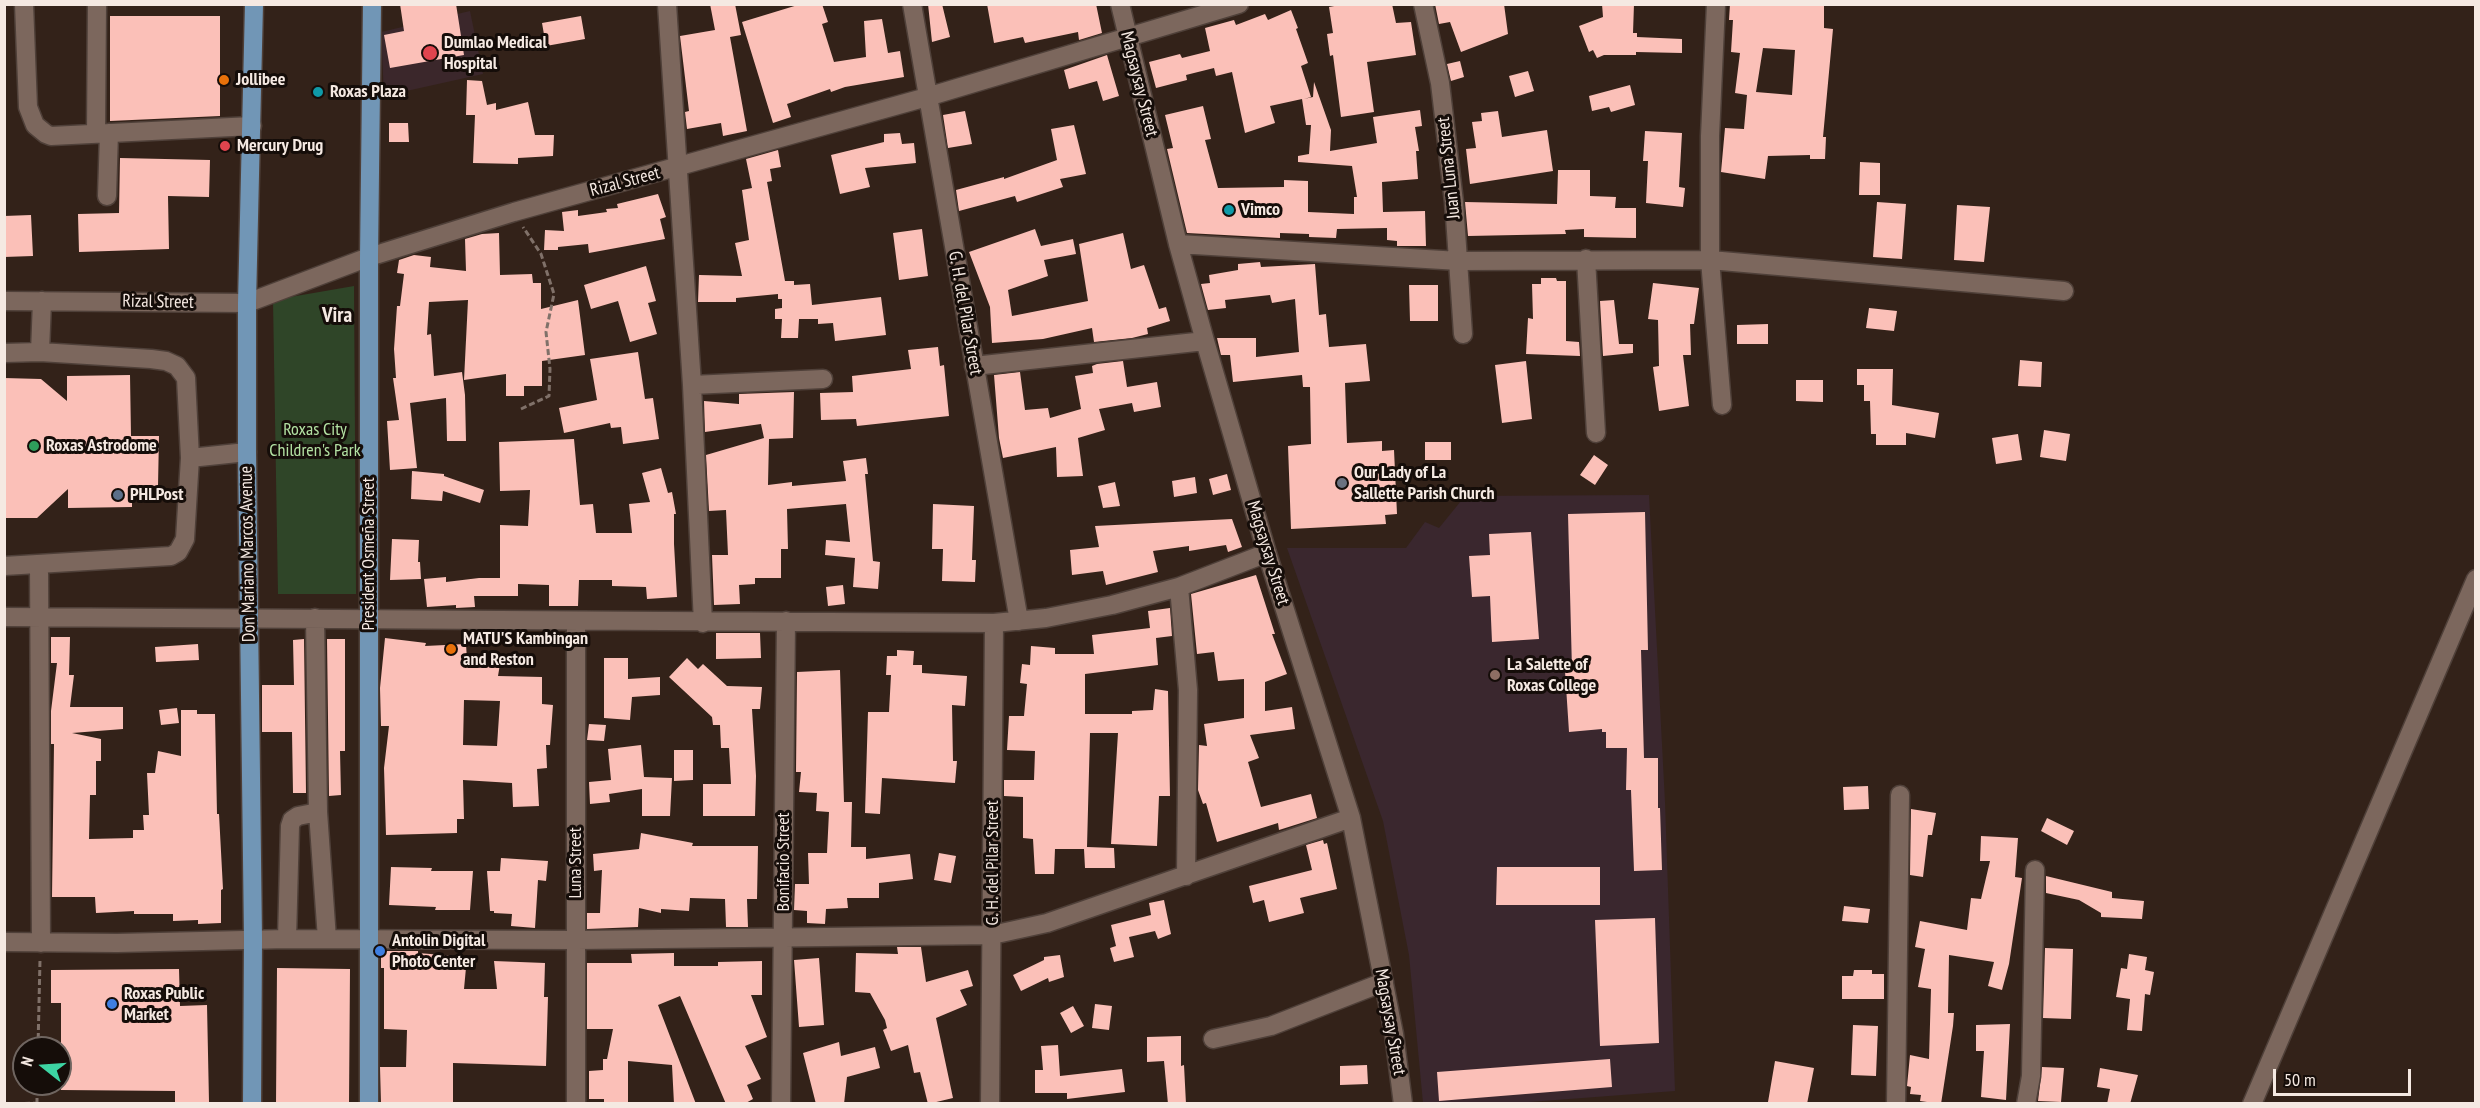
<!DOCTYPE html>
<html>
<head>
<meta charset="utf-8">
<style>
	body { margin:0 }
	#map { position:relative; width:2480px; height:1108px; overflow:hidden; background:#332219; font-family:"PT Sans Narrow",sans-serif }
	canvas { display:block }
	.frame { position:absolute; inset:0; border:6px solid #f5e9e2; pointer-events:none }
	.north { position:absolute; left:12px; top:1036px; width:60px; height:60px; box-sizing:border-box; background:#150d09; border:2px solid #6f6560; border-radius:50%; rotate:287deg; font-size:16px; font-weight:700; line-height:24px; text-align:center; color:#f5e9e2 }
	.north::after { content:''; display:block; margin:auto; width:21px; height:27px; background:#3dd4a3; clip-path:polygon(50% 0,100% 100%,50% 72%,0 100%) }
	.scale { position:absolute; left:2273px; top:1069px; width:138px; height:27px; box-sizing:border-box; border:3px solid #f5e9e2; border-top:0; padding-left:8px; font-size:18px; line-height:21px; white-space:nowrap; color:#f5e9e2; -webkit-text-stroke:4px #150d09; paint-order:stroke }
</style>
</head>
<body>
<div id="map">
<canvas width="2480" height="1108"></canvas>
<div class="frame"></div>
<div class="north">N</div>
<div class="scale">50 m</div>
</div>
<script>
const ctx = document.querySelector('canvas').getContext('2d');
ctx.lineJoin = 'round';
function fill(path, color) {
  ctx.fillStyle = color;
  ctx.fill(path, 'evenodd');
}
function poly(rows) {
  const path = new Path2D();
  for (const r of rows) {
    path.moveTo(r[0], r[1]);
    for (let i = 2; i < r.length; i += 2) path.lineTo(r[i], r[i + 1]);
  }
  return path;
}
function trace(path, color, width, dash) {
  ctx.strokeStyle = color;
  ctx.lineWidth = width;
  ctx.lineCap = dash ? 'butt' : 'round';
  ctx.setLineDash(dash || []);
  ctx.stroke(path);
}
function label(font, color, halo, rows, align = 'center') {
  ctx.font = font + ' "PT Sans Narrow",sans-serif';
  ctx.lineWidth = 6;
  ctx.setLineDash([]);
  ctx.textBaseline = 'middle';
  ctx.strokeStyle = halo;
  ctx.fillStyle = color;
  for (const [text, x, y, turn = 0] of rows) {
    ctx.save();
    ctx.translate(x, y);
    ctx.rotate((+turn || 0) * Math.PI / 180);
    ctx.textAlign = isNaN(turn) ? turn : align;
    if (halo) ctx.strokeText(text, 0, 0);
    ctx.fillText(text, 0, 0);
    ctx.restore();
  }
}
fill(poly([
	[1649,495,1665,802,1675,1091,1516,1103,1423,1103,1409,955,1383,821,1287,548,1406,548,1425,522,1439,528,1465,496]
]), '#3a272e');
fill(poly([
	[470,11,483,74,384,96,381,32]
]), '#3b272b');
fill(poly([
	[354,286,356,594,278,594,273,300]
]), '#2f4528');
fill(poly([
	[400,4,456,4,464,55,390,68,384,35,404,31],
	[710,4,735,4,741,35,730,37,747,131,723,136,721,123,687,129,685,112,689,111,680,36,715,30],
	[801,4,822,4,828,22,822,24,834,62,866,57,864,21,882,19,888,53,900,51,904,77,845,87,831,92,830,89,787,104,791,117,773,123,742,22],
	[928,4,942,4,950,37,932,42],
	[987,4,1096,4,1102,33,1079,40,1078,32,1025,43,1023,37,994,43],
	[1345,4,1392,4,1396,23,1411,22,1416,55,1367,62,1374,112,1341,117,1333,55,1330,56,1327,34,1333,33,1329,7],
	[1435,4,1504,4,1508,34,1461,52,1450,22,1439,24],
	[1602,4,1634,4,1633,33,1637,33,1637,37,1682,39,1682,53,1636,52,1636,55,1604,55,1597,58,1593,50,1589,52,1579,26,1603,17],
	[1730,4,1824,4,1824,28,1833,29,1823,137,1826,137,1825,159,1810,159,1810,155,1768,156,1765,179,1721,172,1725,128,1744,129,1747,95,1735,93,1740,53,1731,52,1733,20,1729,20],
	[1763,48,1795,50,1792,95,1756,92],
	[1291,10,1298,28,1296,29,1308,63,1301,66,1311,97,1304,99,1313,97,1314,82,1331,130,1330,151,1377,143,1373,117,1420,110,1422,126,1415,127,1419,151,1416,151,1418,179,1382,182,1383,212,1425,211,1426,246,1397,246,1397,241,1387,240,1387,228,1337,229,1336,238,1309,237,1309,234,1280,233,1280,238,1187,233,1167,149,1173,148,1165,115,1203,106,1211,139,1205,140,1218,188,1284,187,1284,180,1308,181,1308,212,1354,214,1354,197,1357,197,1352,166,1298,162,1298,156,1309,154,1311,125,1306,125,1302,99,1270,106,1275,123,1245,133,1232,72,1216,76,1214,68,1186,75,1187,80,1156,88,1149,62,1180,54,1182,58,1210,51,1205,28,1234,20,1236,25,1265,14,1268,20],
	[110,16,220,16,220,116,110,121],
	[581,16,585,39,546,46,542,23],
	[1107,55,1119,96,1103,101,1097,81,1069,89,1064,70],
	[1460,61,1464,77,1451,81,1447,64],
	[1528,71,1534,91,1515,97,1509,76],
	[467,80,482,81,487,105,496,103,496,110,528,102,535,135,554,135,553,156,518,158,518,164,473,163,475,115,466,115],
	[1630,85,1635,105,1611,112,1609,107,1592,111,1589,96],
	[965,111,972,144,948,148,943,115],
	[1498,111,1502,137,1547,130,1553,171,1470,184,1466,149,1476,148,1472,122,1482,121,1481,113],
	[389,123,408,123,409,142,389,142],
	[1074,125,1086,174,1060,179,1063,187,1017,202,1015,196,959,211,956,190,1004,177,1004,179,1057,160,1051,129],
	[1645,131,1682,133,1679,187,1685,188,1683,207,1646,203,1648,161,1643,161],
	[900,133,902,144,914,143,916,163,865,168,870,187,840,194,831,155,884,142,884,134],
	[778,150,781,167,770,169,772,181,767,182,785,281,794,281,794,285,810,284,812,305,881,297,886,335,835,341,833,323,818,324,818,319,799,319,798,338,781,338,782,319,775,319,775,309,782,308,782,299,778,299,778,294,736,298,736,302,698,302,699,275,742,276,735,243,749,240,742,190,752,188,746,159],
	[120,158,210,160,209,197,168,196,169,249,79,252,78,214,119,213],
	[1860,162,1880,163,1880,195,1859,195],
	[1558,170,1590,170,1590,196,1616,197,1615,208,1636,208,1636,238,1584,237,1584,229,1565,230,1566,234,1468,236,1465,202,1557,204],
	[658,194,666,217,660,219,665,239,589,253,588,244,558,247,558,250,544,250,545,230,564,231,562,212,578,210,578,216,607,212,606,209,618,208,617,204],
	[1877,202,1906,204,1902,259,1873,257],
	[1957,205,1990,207,1984,262,1954,260],
	[31,215,33,256,4,257,4,216],
	[922,229,928,276,899,280,893,233],
	[1035,229,1041,246,1073,239,1076,254,1044,260,1048,276,1008,290,1012,316,1088,301,1079,244,1123,233,1131,269,1144,265,1159,309,1166,307,1170,321,1147,328,1148,334,1132,338,1094,342,1092,328,1043,339,992,343,990,307,969,252],
	[499,233,500,275,532,274,533,283,541,283,541,309,578,300,585,355,542,361,542,386,524,386,524,396,506,396,506,374,464,380,468,300,429,302,427,335,431,334,434,376,462,372,465,395,466,441,447,441,446,398,410,403,417,468,390,470,387,421,399,420,393,378,396,378,394,349,397,306,400,306,404,274,397,273,399,260,414,255,431,257,430,267,466,271,465,239,482,234],
	[1260,262,1261,267,1315,264,1319,315,1326,314,1329,347,1366,344,1370,381,1345,383,1347,443,1382,441,1382,451,1394,450,1397,514,1385,515,1386,524,1291,529,1288,446,1311,444,1310,387,1303,387,1302,375,1233,382,1230,355,1221,355,1217,338,1256,338,1256,357,1299,352,1295,299,1272,303,1270,295,1225,300,1226,308,1208,310,1201,284,1210,283,1209,275,1238,270,1238,264],
	[646,266,656,301,648,303,657,334,630,342,618,301,591,309,584,285],
	[1541,278,1556,278,1557,281,1566,281,1566,341,1579,342,1580,356,1526,354,1528,318,1533,319,1532,284,1541,284],
	[1653,283,1699,288,1694,324,1690,324,1691,355,1683,355,1689,406,1659,411,1653,367,1659,366,1658,320,1648,319],
	[1409,285,1438,285,1438,321,1410,321],
	[1614,300,1619,344,1633,344,1633,353,1603,356,1600,301],
	[1869,308,1897,311,1894,331,1866,328],
	[1768,324,1768,344,1737,344,1737,325],
	[938,347,940,366,944,365,949,416,857,426,856,419,821,420,820,393,853,392,852,376,911,369,908,350],
	[638,352,645,399,653,398,659,439,623,444,621,427,611,428,610,423,564,433,559,408,597,400,590,359],
	[2020,360,2042,362,2041,387,2018,386],
	[1123,361,1127,387,1157,382,1161,407,1134,412,1132,403,1099,409,1105,430,1078,438,1083,476,1057,477,1056,447,1003,458,999,438,994,375,1020,372,1025,410,1048,408,1050,418,1081,409,1075,376,1093,373,1092,366,1097,364],
	[1526,361,1532,419,1502,423,1495,365],
	[1857,369,1893,369,1892,405,1939,413,1935,438,1906,433,1906,445,1876,445,1876,434,1871,434,1870,401,1864,401,1864,385,1857,385],
	[130,375,131,436,159,436,158,486,132,485,132,507,68,508,68,489,37,518,4,518,4,378,41,379,67,401,67,376],
	[1796,380,1823,380,1823,402,1796,401],
	[794,392,793,438,769,439,768,485,792,482,792,486,846,481,843,461,866,458,868,474,865,474,873,561,880,562,878,589,853,587,855,558,825,555,826,540,850,542,846,504,787,509,788,549,781,549,781,578,755,578,755,584,739,585,740,604,714,605,712,555,728,555,726,510,709,511,706,455,764,438,761,424,705,432,704,401,739,404,739,394],
	[2044,430,2070,434,2066,461,2040,457],
	[2018,434,2022,460,1996,464,1992,438],
	[574,439,580,505,593,504,596,533,632,533,629,504,650,502,642,473,661,468,668,493,672,492,676,514,674,514,674,544,677,597,647,599,646,587,612,586,612,580,579,580,578,606,549,606,549,585,518,584,518,596,474,596,475,607,456,608,456,605,427,607,424,579,446,577,446,582,479,578,500,578,500,525,528,526,530,490,500,491,499,442],
	[1425,442,1451,442,1451,460,1425,460],
	[1594,455,1608,465,1595,485,1580,475],
	[412,471,444,474,444,476,484,490,480,503,443,491,442,501,411,499],
	[1227,474,1231,490,1213,495,1209,479],
	[1195,477,1197,493,1174,497,1172,481],
	[1115,482,1120,506,1103,508,1098,486],
	[933,504,974,506,972,560,976,560,975,582,942,581,943,549,932,549],
	[1645,512,1648,650,1641,650,1644,758,1658,758,1658,808,1660,808,1662,870,1634,871,1631,790,1626,790,1627,748,1606,748,1606,732,1602,732,1602,729,1569,732,1565,671,1572,670,1568,514],
	[1232,519,1242,547,1228,552,1226,545,1189,551,1189,546,1153,551,1158,572,1106,585,1103,571,1072,575,1070,550,1099,547,1095,526],
	[1531,532,1539,639,1492,642,1490,596,1472,597,1469,556,1490,555,1489,534],
	[392,539,419,540,418,562,420,562,421,579,390,580],
	[1256,575,1275,634,1272,634,1287,674,1265,682,1265,711,1292,707,1295,729,1250,735,1259,758,1248,762,1261,807,1311,794,1317,818,1279,830,1278,823,1217,842,1206,803,1203,804,1198,790,1199,745,1207,746,1204,724,1244,718,1244,679,1218,681,1214,652,1197,654,1191,594],
	[843,585,845,604,828,606,826,587],
	[1170,608,1172,636,1156,638,1158,665,1085,674,1085,714,1132,714,1132,711,1153,710,1155,689,1168,691,1170,796,1159,796,1157,846,1111,844,1118,733,1090,733,1087,847,1114,848,1115,868,1085,868,1084,849,1055,849,1054,874,1035,874,1033,839,1023,838,1023,797,1004,796,1004,780,1034,780,1035,751,1007,750,1009,716,1024,716,1027,684,1020,683,1022,664,1030,665,1031,646,1055,648,1055,654,1094,654,1092,635,1150,628,1148,611],
	[716,633,760,633,761,658,716,659],
	[51,637,70,637,69,675,74,675,70,707,123,707,123,729,72,733,101,739,101,761,96,761,96,795,90,795,89,839,133,838,133,830,144,830,143,815,149,815,147,773,155,773,158,751,181,756,181,710,197,710,197,714,215,714,217,814,219,814,223,889,221,890,221,923,198,924,198,920,173,921,173,914,134,914,134,911,96,913,95,897,52,897,54,744,51,744,51,711,57,663,51,663],
	[385,638,426,643,425,646,466,644,467,660,500,664,498,676,542,677,542,704,553,705,550,745,546,745,547,768,537,769,539,806,513,807,512,783,463,780,464,819,457,819,457,833,386,835,384,768,389,726,381,726,380,688],
	[464,700,500,701,497,746,463,745],
	[304,639,306,793,293,793,292,732,262,732,262,685,294,685,293,640],
	[327,639,345,639,345,751,340,751,341,795,329,796],
	[198,644,199,660,156,662,155,647],
	[897,650,914,651,913,665,922,665,922,673,967,676,965,706,952,705,953,761,957,761,955,783,882,778,880,814,865,813,868,712,889,712,891,675,886,675,887,656,897,656],
	[604,658,628,658,628,679,660,677,660,695,632,697,630,720,604,718],
	[687,658,698,669,703,664,727,686,762,687,760,709,752,709,756,776,755,816,703,816,703,784,731,784,729,748,721,748,720,725,713,725,712,717,669,677],
	[840,670,844,802,852,802,851,847,866,847,866,859,910,854,913,879,879,883,879,898,847,898,848,908,826,909,825,924,807,923,807,911,794,910,795,884,809,884,808,853,827,853,829,812,816,811,817,793,799,792,801,772,796,772,797,672],
	[177,708,179,723,161,725,159,710],
	[589,724,606,725,604,741,587,740],
	[641,745,644,777,672,778,670,816,642,816,642,789,609,794,610,802,590,804,589,782,611,780,608,749],
	[674,750,693,750,693,780,674,781],
	[1868,786,1869,809,1844,810,1843,787],
	[1911,809,1936,813,1932,835,1928,835,1923,877,1910,875],
	[2047,818,2074,831,2067,845,2041,831],
	[641,833,693,843,692,846,758,846,757,899,747,899,748,927,726,927,725,899,690,898,689,911,661,909,661,913,639,908,638,927,587,929,587,913,600,913,602,870,594,871,593,854,639,849],
	[1981,836,2018,838,2015,877,2022,878,2009,964,2002,990,1988,986,1994,962,1949,955,1948,1013,1954,1013,1953,1026,1941,1104,1920,1101,1921,1095,1910,1094,1911,1087,1907,1086,1910,1055,1929,1059,1931,989,1918,987,1925,949,1915,947,1920,921,1967,930,1971,898,1981,899,1990,861,1980,861],
	[1323,840,1324,844,1327,843,1337,889,1300,898,1304,913,1269,922,1264,900,1253,903,1249,886,1312,870,1306,845],
	[939,853,956,856,951,883,934,880],
	[501,858,548,861,546,881,538,880,535,928,511,926,512,914,494,913,494,911,490,911,487,871,500,871],
	[391,867,432,868,431,871,473,871,470,910,435,910,436,907,389,905],
	[1497,867,1600,867,1600,905,1496,905],
	[2046,876,2112,892,2112,898,2144,901,2142,919,2101,917,2101,913,2079,900,2046,893],
	[1164,900,1171,934,1158,939,1155,931,1129,937,1134,957,1114,962,1110,948,1116,946,1111,925,1151,915,1149,903],
	[1844,906,1870,909,1868,923,1842,921],
	[1655,918,1659,1043,1600,1046,1595,920],
	[897,947,921,947,926,982,968,970,973,986,960,990,967,1005,936,1018,953,1098,928,1104,920,1072,914,1073,908,1045,891,1051,883,1030,887,1028,885,1020,870,993,855,992,856,953,898,954],
	[2045,948,2073,949,2071,1019,2043,1018],
	[381,951,418,951,418,953,467,957,464,989,497,989,494,961,545,963,544,997,548,997,546,1066,453,1063,453,1104,381,1104,380,1067,406,1067,407,1030,384,1029,384,968,381,968],
	[674,953,674,966,718,966,718,962,762,961,762,995,751,995,767,1037,745,1046,761,1079,747,1085,753,1099,744,1104,726,1104,680,996,658,1005,696,1104,674,1104,672,1065,628,1061,628,1102,604,1102,604,1099,589,1099,589,1071,603,1070,603,1059,607,1059,613,1029,587,1029,587,963,632,963,631,954],
	[2129,954,2147,957,2145,970,2154,972,2150,995,2145,994,2142,1031,2127,1030,2130,999,2116,997,2121,968,2127,969],
	[1060,955,1064,977,1049,982,1048,978,1021,991,1013,975,1044,960,1044,957],
	[819,958,824,1025,799,1027,794,960],
	[277,968,350,969,349,1104,276,1104],
	[179,969,180,1006,207,1005,209,1102,175,1102,175,1091,61,1090,61,1003,51,1003,51,970],
	[1854,970,1872,970,1872,974,1884,974,1884,999,1842,999,1842,976,1853,976],
	[1095,1004,1112,1006,1109,1030,1092,1028],
	[1073,1006,1084,1026,1071,1033,1060,1013],
	[2010,1024,2006,1100,1981,1097,1984,1051,1976,1051,1976,1025],
	[1853,1025,1878,1026,1876,1076,1851,1075],
	[1181,1036,1181,1066,1184,1065,1186,1104,1168,1104,1164,1061,1147,1062,1147,1037],
	[839,1042,841,1056,875,1047,880,1068,847,1077,844,1104,816,1104,803,1053],
	[1058,1045,1060,1076,1122,1069,1125,1092,1067,1099,1067,1093,1035,1093,1035,1070,1043,1070,1041,1046],
	[1610,1059,1612,1087,1439,1101,1437,1072],
	[1775,1061,1814,1068,1807,1104,1768,1102],
	[1367,1065,1368,1084,1340,1085,1340,1066],
	[2042,1067,2064,1068,2061,1102,2038,1101],
	[2100,1068,2138,1075,2130,1104,2107,1104,2110,1089,2097,1087]
]), '#fbc0b8');
const minor = poly([
	[24,4,28,107,35,125,46,134,51,136,252,126],
	[667,4,692,385,703,623],
	[912,4,1019,621],
	[1120,4,1178,244,1205,341,1267,553,1351,818,1394,1034,1403,1104],
	[1423,4,1440,83,1454,202,1463,334],
	[1716,4,1710,136,1710,260,1722,405],
	[96,133,97,4],
	[107,196,109,133],
	[1178,244,1459,261,1710,260,2064,291],
	[1586,259,1596,433],
	[4,301,247,303,369,257,514,212,927,97,1239,4],
	[40,352,42,301],
	[4,353,40,352,151,359,166,361,177,366,186,378,190,458,185,539,178,552,171,556,4,566],
	[974,366,1205,341],
	[692,385,823,379],
	[190,458,247,452],
	[39,565,41,943],
	[1179,587,1188,690,1186,876],
	[4,617,994,623,1046,618,1112,605,1179,587,1267,553],
	[315,618,318,812,327,939],
	[576,622,576,1104],
	[287,939,290,826,292,820,298,816,318,812],
	[4,942,117,943,287,939,577,940,992,935,1047,923,1351,818],
	[1213,1039,1271,1026,1384,982],
	[781,1104,786,621],
	[990,1104,994,623],
	[1896,1104,1900,795],
	[2026,1104,2031,1076,2035,870],
	[2252,1104,2476,579]
]);
const major = poly([
	[252,1104,253,939,247,452,247,303,254,4],
	[369,1104,369,257,372,4]
]);
trace(minor, '#4f4039', 21);
trace(major, '#4f4039', 21);
trace(poly([
	[521,409,549,396,550,369,546,332,554,294,541,254,523,227],
	[38,1048,40,960],
	[6,1104,37,1103],
	[37,1104,37,1084]
]), '#807169', 3, [6, 3]);
trace(minor, '#7c675d', 18);
trace(major, '#7196b6', 18);
for (const [x, y, r, color] of [
	[430,53,8,"#e0444e"],
	[224,80,6,"#e8710a"],
	[318,92,6,"#0f9aa8"],
	[225,146,6,"#e0444e"],
	[1229,210,6,"#0f9aa8"],
	[34,446,6,"#2e9e5b"],
	[1342,483,6,"#6b7280"],
	[118,495,6,"#5c6f8a"],
	[451,649,6,"#e8710a"],
	[1495,675,6,"#8d6e63"],
	[380,951,6,"#3f7fe0"],
	[112,1004,6,"#3f7fe0"]
]) {
  const dot = new Path2D();
  dot.arc(x, y, r, 0, 2 * Math.PI);
  ctx.fillStyle = color;
  ctx.fill(dot);
  trace(dot, '#150d09', 2);
}
label('bold 18px', '#f5e9e2', '#150d09', [
	["Dumlao Medical",444,43],
	["Hospital",444,64],
	["Jollibee",236,80],
	["Roxas Plaza",330,92],
	["Mercury Drug",237,146],
	["Vimco",1241,210],
	["Roxas Astrodome",46,446],
	["Our Lady of La",1354,473],
	["Sallette Parish Church",1354,494],
	["PHLPost",130,495],
	["MATU'S Kambingan",463,639],
	["and Reston",463,660],
	["La Salette of",1507,665],
	["Roxas College",1507,686],
	["Antolin Digital",392,941],
	["Photo Center",392,962],
	["Roxas Public",124,994],
	["Market",124,1015]
], 'left');
label('18px', '#f5e9e2', '#150d09', [
	["Magsaysay Street",1139,84,76],
	["Juan Luna Street",1449,168,-96],
	["Rizal Street",625,182,-15],
	["Rizal Street",158,302,1],
	["G. H. del Pilar Street",965,313,80],
	["Magsaysay Street",1268,553,73],
	["Don Mariano Marcos Avenue",248,554,-91],
	["President Osmeña Street",369,554,-90],
	["Bonifacio Street",784,862,-90],
	["Luna Street",576,863,-90],
	["G. H. del Pilar Street",993,863,-90],
	["Magsaysay Street",1390,1022,80]
]);
label('18px', '#b3e2a3', '#150d09', [
	["Roxas City",315,430],
	["Children's Park",315,451]
]);
label('bold 21px', '#f5e9e2', '#150d09', [
	["Vira",337,316]
]);
</script>
</body>
</html>
